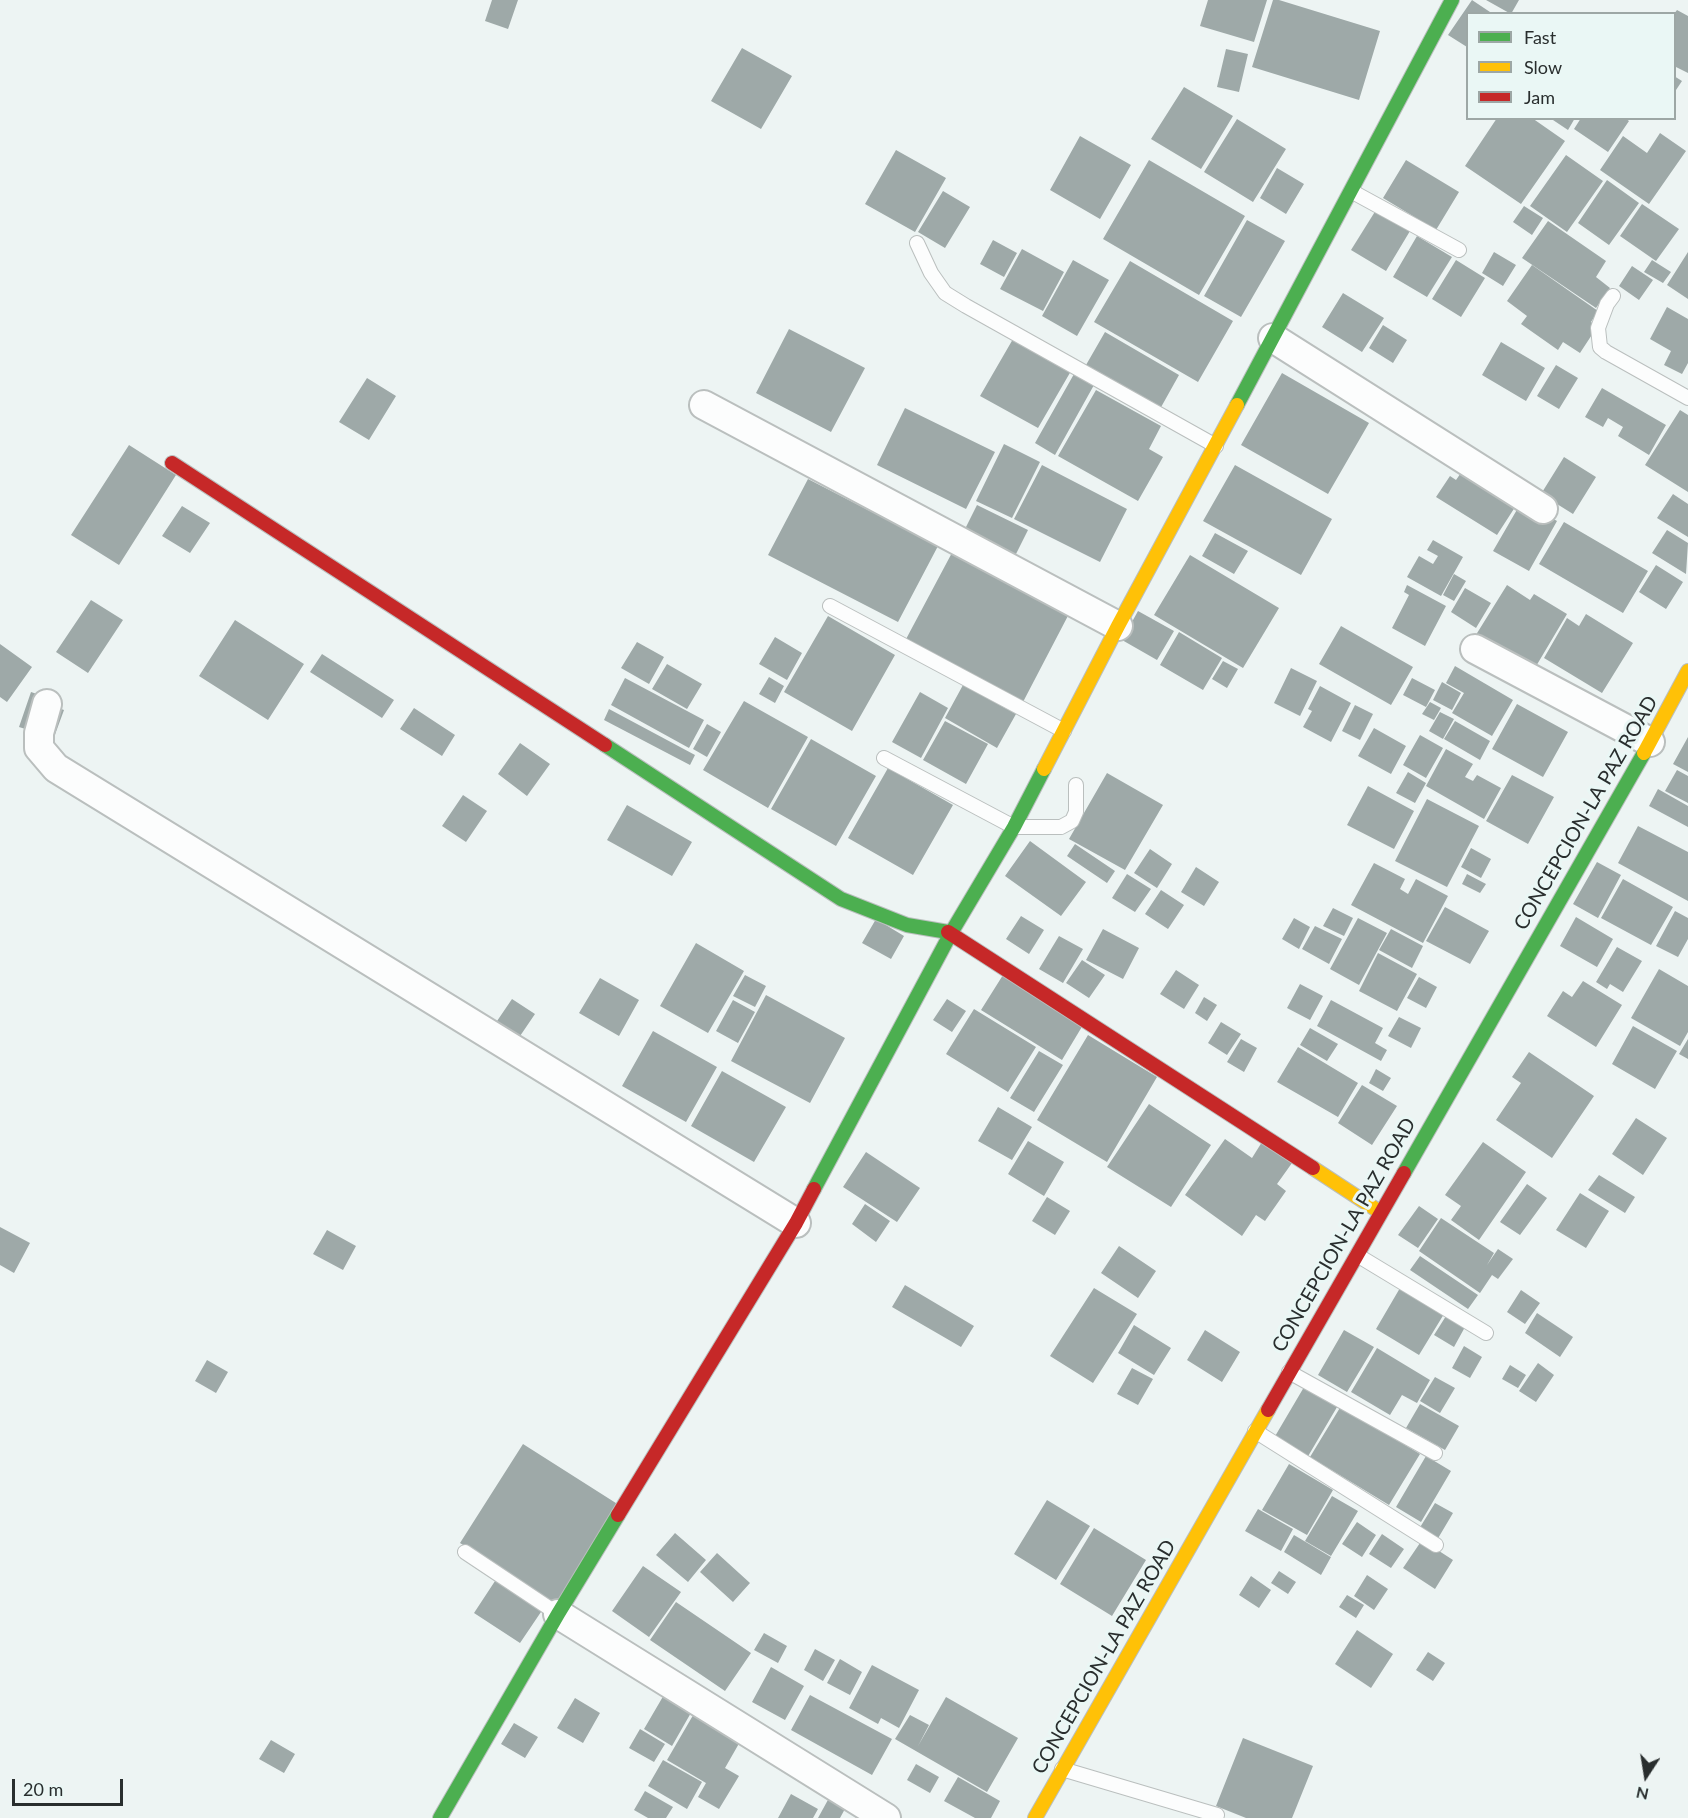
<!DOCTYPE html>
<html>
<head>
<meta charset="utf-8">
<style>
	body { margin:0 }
	#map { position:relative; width:1688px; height:1818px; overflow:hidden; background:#edf4f3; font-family:Lato,sans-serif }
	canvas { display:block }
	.legend { position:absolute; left:1466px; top:12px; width:210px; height:108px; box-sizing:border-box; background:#eaf7f5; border:2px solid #9da7a5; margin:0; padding:8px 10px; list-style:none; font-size:18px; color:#292e2e }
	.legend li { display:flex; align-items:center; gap:12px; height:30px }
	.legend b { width:30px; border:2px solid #9da7a5 }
	.north { position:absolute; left:1616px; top:1746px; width:60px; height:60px; -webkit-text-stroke:4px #eaf7f5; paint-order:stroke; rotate:192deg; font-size:16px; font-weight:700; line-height:24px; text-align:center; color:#292e2e }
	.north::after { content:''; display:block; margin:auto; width:21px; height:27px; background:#292e2e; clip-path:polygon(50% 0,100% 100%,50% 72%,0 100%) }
	.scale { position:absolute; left:12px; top:1779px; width:111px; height:27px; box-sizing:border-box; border:3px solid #292e2e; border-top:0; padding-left:8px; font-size:18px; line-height:21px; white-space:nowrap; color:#292e2e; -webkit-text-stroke:4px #eaf7f5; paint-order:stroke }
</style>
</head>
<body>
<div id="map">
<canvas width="1688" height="1818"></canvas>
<ul class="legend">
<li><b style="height:8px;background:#4caf50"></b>Fast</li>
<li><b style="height:8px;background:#ffc107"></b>Slow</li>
<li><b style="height:8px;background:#c62828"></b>Jam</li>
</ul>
<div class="north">N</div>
<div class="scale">20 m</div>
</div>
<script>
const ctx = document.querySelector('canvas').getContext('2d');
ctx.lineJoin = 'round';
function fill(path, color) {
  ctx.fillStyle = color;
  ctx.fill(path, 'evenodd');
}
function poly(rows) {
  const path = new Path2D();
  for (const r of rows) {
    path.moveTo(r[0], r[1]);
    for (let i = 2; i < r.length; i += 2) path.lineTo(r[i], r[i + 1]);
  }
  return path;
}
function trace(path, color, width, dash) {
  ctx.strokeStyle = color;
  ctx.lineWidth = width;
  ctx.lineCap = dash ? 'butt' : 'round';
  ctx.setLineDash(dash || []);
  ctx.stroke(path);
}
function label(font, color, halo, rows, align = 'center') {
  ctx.font = font + ' Lato,sans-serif';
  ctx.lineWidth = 6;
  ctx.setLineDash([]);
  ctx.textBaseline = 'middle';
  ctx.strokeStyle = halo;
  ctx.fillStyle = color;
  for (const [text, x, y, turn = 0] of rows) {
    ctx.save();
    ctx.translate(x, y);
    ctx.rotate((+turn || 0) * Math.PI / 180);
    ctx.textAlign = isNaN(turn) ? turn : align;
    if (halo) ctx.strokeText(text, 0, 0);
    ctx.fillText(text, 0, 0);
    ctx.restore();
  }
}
fill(poly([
	[492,0,518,0,508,29,485,21],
	[1208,0,1267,0,1254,42,1200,26],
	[1273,0,1279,0,1380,31,1359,100,1252,67],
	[1472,0,1493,14,1467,14,1467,47,1448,35],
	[1486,0,1519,0,1511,14],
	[1677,10,1688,16,1688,73,1674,66,1674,14],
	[742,48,792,76,761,129,711,101],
	[1226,49,1248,54,1239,92,1217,87],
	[1674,76,1682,81,1674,93],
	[1184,87,1233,116,1201,169,1151,139],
	[1497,118,1532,118,1565,141,1521,204,1465,166],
	[1550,118,1575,118,1568,130],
	[1581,118,1625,118,1629,121,1608,152,1574,129],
	[1237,119,1286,149,1253,202,1204,172],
	[1660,133,1686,151,1649,204,1600,170,1623,136,1647,153],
	[1080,136,1131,165,1100,219,1050,190],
	[896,150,946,178,915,232,865,204],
	[1566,155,1603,181,1567,232,1530,206],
	[1149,160,1245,216,1199,295,1103,239],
	[1406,160,1459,192,1436,230,1383,198],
	[1277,168,1304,184,1286,214,1260,198],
	[1607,180,1639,203,1609,245,1578,223],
	[943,191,970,207,945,248,918,232],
	[1642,204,1679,229,1656,261,1620,236],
	[1524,206,1543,218,1532,235,1513,222],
	[1376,210,1410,231,1386,271,1351,250],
	[1247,220,1285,241,1241,317,1204,296],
	[1548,221,1606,261,1596,277,1610,288,1596,308,1522,258],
	[1417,236,1452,257,1427,297,1393,277],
	[993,240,1017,253,1004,277,980,264],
	[1022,249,1064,272,1043,311,1000,289],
	[1494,252,1516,265,1503,286,1482,273],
	[1688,252,1688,299,1667,285],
	[1073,260,1109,280,1077,336,1042,316],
	[1456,260,1485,278,1461,317,1432,299],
	[1652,260,1671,272,1663,283,1644,272],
	[1130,261,1233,321,1198,382,1094,322],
	[1532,265,1598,311,1591,322,1597,327,1580,353,1563,342,1558,350,1521,324,1527,316,1507,301],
	[1632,266,1653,280,1639,300,1619,286],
	[1343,293,1384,318,1362,352,1322,327],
	[1667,307,1688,319,1688,363,1682,374,1664,365,1671,351,1650,339],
	[1383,325,1407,340,1393,363,1369,348],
	[789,329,865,368,831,432,756,393],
	[1105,332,1179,375,1160,409,1086,365],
	[1013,339,1071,371,1038,428,980,396],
	[1501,342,1545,368,1526,401,1482,375],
	[1556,365,1578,378,1559,409,1537,396],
	[1282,373,1369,423,1328,494,1241,445],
	[1074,374,1094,385,1055,455,1035,443],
	[367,378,396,396,369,440,339,422],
	[1602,388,1666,425,1649,455,1618,436,1623,427,1608,418,1603,427,1585,417],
	[1096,390,1161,426,1149,449,1163,457,1138,501,1058,456],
	[905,408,995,452,966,509,877,465],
	[1680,410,1688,415,1688,492,1645,465],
	[1004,444,1040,462,1012,518,976,501],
	[129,445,176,475,119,565,71,535],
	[1564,457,1596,477,1573,514,1541,494],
	[1042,465,1127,509,1100,562,1014,519],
	[1235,465,1332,519,1301,575,1203,521],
	[1465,467,1519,501,1497,535,1436,497,1450,476,1456,480],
	[808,479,938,546,898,622,768,555],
	[1673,494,1688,504,1688,537,1657,518],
	[1522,501,1557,521,1529,571,1493,551],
	[977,505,1028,530,1015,556,964,531],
	[182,506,210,523,190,553,162,536],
	[1564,522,1648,571,1623,613,1539,564],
	[1667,530,1688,543,1686,574,1652,553],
	[1215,533,1248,551,1234,574,1202,556],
	[1433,540,1463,557,1441,596,1407,577,1419,556,1433,564,1438,556,1427,550],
	[954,549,1071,610,1023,702,905,641],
	[1190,555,1279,608,1243,668,1154,615],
	[1656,565,1683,582,1666,609,1639,592],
	[1454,574,1466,581,1454,601,1443,595],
	[1407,585,1446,606,1425,646,1392,628,1409,595,1404,592],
	[1507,585,1530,600,1534,594,1567,614,1532,673,1474,638],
	[1465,588,1491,603,1476,628,1451,612],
	[91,600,123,620,88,673,56,652],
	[1138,611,1174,631,1157,660,1122,640],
	[1586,614,1633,643,1602,693,1544,658,1567,618,1579,626],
	[828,616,895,655,852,731,784,692],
	[235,620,304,664,268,720,199,676],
	[1341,626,1413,667,1391,705,1319,664],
	[1179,632,1222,658,1203,690,1160,665],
	[775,637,802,653,787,680,759,664],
	[637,642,664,657,649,684,621,668],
	[0,644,32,667,7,702,0,697],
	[322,654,394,700,382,718,310,672],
	[1223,661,1238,669,1227,688,1212,679],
	[667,664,702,684,687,709,652,689],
	[1455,666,1513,700,1492,736,1452,713,1464,693,1446,683],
	[1291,668,1317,681,1300,716,1274,703],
	[769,677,784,686,775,703,759,694],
	[625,678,704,720,689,748,611,705],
	[1412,678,1435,690,1426,707,1403,695],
	[1442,682,1461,693,1452,710,1433,700],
	[963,685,1016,714,997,748,945,718],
	[1320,686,1351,703,1331,742,1303,727,1312,711,1308,709],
	[31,692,46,697,35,732,19,727],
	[920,692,948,708,921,758,892,742],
	[744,701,808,737,768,808,703,770],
	[1430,702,1441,708,1434,720,1422,714],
	[1517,704,1568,732,1543,777,1492,749],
	[1355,705,1373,714,1360,740,1342,731],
	[53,706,64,710,53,740],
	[414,708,455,735,442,756,400,729],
	[609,709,695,755,690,765,604,720],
	[1440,712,1454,719,1443,739,1429,731],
	[945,721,988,744,966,784,923,760],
	[1455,721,1490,741,1480,760,1444,739],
	[707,724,721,732,707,757,693,749],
	[1374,728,1406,746,1391,774,1358,756],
	[1420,735,1443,748,1426,778,1403,765],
	[1688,737,1688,772,1673,764],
	[811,739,876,776,836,846,771,809],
	[520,743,550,764,527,796,498,774],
	[1446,749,1473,764,1465,777,1473,781,1477,775,1501,788,1484,819,1426,786],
	[888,768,953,805,913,875,848,838],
	[1677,770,1688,776,1688,803,1665,791],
	[1408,772,1426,783,1415,803,1396,793],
	[1107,773,1163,805,1125,870,1069,839],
	[1512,775,1554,797,1528,844,1486,821],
	[1368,786,1414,811,1394,849,1347,825],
	[1658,789,1688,806,1688,827,1649,806],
	[463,795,487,811,466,842,442,826],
	[1427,799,1479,826,1447,887,1395,861],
	[627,805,692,842,672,876,607,840],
	[1638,826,1688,852,1688,901,1618,863],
	[1030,841,1086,882,1061,916,1005,876],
	[1075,844,1115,871,1107,883,1067,856],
	[1471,848,1491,859,1481,878,1461,867],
	[1150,849,1172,864,1157,888,1134,873],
	[1597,862,1621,875,1598,918,1573,904],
	[1374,863,1405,879,1400,889,1408,894,1416,879,1448,896,1423,943,1351,905],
	[1196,867,1219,882,1204,906,1181,892],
	[1127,874,1151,889,1135,912,1112,898],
	[1467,874,1486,884,1480,893,1462,884],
	[1623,879,1673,907,1651,945,1601,918],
	[1161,890,1184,905,1168,929,1145,914],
	[1445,907,1489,931,1470,964,1426,941],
	[1333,908,1353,918,1344,936,1323,926],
	[1675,911,1688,918,1688,939,1678,957,1656,946],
	[1021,916,1044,930,1029,954,1006,939],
	[1576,917,1613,939,1597,967,1560,946],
	[1294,918,1310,927,1299,949,1282,939],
	[1358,918,1387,933,1359,985,1330,969],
	[876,919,904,936,891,959,862,943],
	[1315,926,1342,939,1329,964,1302,949],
	[1103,929,1139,948,1123,979,1086,960],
	[1391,929,1423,946,1412,968,1379,950],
	[1059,936,1083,949,1063,983,1039,969],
	[696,943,744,971,708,1033,660,1006],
	[1617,947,1642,961,1623,992,1610,984,1607,989,1596,982],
	[1378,953,1417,974,1397,1011,1359,991],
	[1082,960,1105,975,1089,998,1066,983],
	[1659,969,1688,986,1688,1032,1680,1046,1631,1018],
	[1176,970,1199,985,1184,1009,1160,994],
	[745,975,766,986,755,1007,733,996],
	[1003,975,1083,1025,1062,1060,981,1010],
	[1419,977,1437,987,1426,1008,1407,998],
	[600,978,639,1000,619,1036,579,1013],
	[1583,981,1622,1005,1596,1047,1547,1016,1563,991,1572,997],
	[1300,984,1323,996,1310,1020,1287,1008],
	[766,995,845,1038,810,1103,731,1061],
	[1204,997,1217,1005,1207,1021,1195,1013],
	[512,999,535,1014,518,1039,495,1024],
	[947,999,966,1011,952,1032,933,1020],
	[733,1000,755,1012,738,1043,716,1031],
	[1331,1000,1383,1028,1375,1043,1387,1050,1381,1061,1317,1026],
	[974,1009,1036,1047,1008,1092,946,1054],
	[1399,1017,1421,1028,1411,1048,1388,1036],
	[1221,1022,1241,1034,1227,1055,1208,1043],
	[1633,1026,1677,1051,1655,1089,1612,1064],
	[1310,1028,1338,1044,1327,1061,1300,1045],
	[653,1031,717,1067,686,1122,622,1086],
	[1088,1035,1157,1077,1107,1162,1037,1120],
	[1241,1039,1257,1048,1244,1072,1227,1062],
	[1688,1039,1688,1059,1679,1054],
	[1298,1047,1358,1083,1338,1117,1277,1082],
	[1039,1051,1063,1065,1034,1112,1010,1098],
	[1529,1052,1594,1096,1552,1158,1496,1120,1521,1083,1512,1077],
	[1376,1069,1391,1078,1383,1091,1369,1083],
	[722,1071,786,1107,754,1162,691,1126],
	[1362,1085,1397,1106,1372,1145,1338,1123],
	[1149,1104,1211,1145,1171,1207,1107,1167],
	[998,1107,1032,1127,1012,1160,978,1141],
	[1636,1118,1667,1138,1643,1175,1612,1154],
	[1225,1139,1252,1158,1262,1142,1292,1163,1277,1184,1286,1191,1265,1221,1256,1215,1242,1236,1185,1195],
	[1028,1141,1064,1162,1044,1196,1008,1174],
	[1483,1142,1526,1172,1479,1240,1451,1220,1461,1206,1445,1195],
	[866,1152,920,1188,897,1222,843,1187],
	[1599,1175,1635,1197,1625,1213,1588,1190],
	[1527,1184,1547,1198,1520,1235,1500,1222],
	[1580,1193,1609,1211,1586,1248,1556,1230],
	[1047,1197,1070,1211,1055,1235,1032,1221],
	[865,1204,890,1221,876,1242,852,1224],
	[1419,1206,1438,1219,1418,1248,1398,1235],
	[1441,1218,1494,1253,1487,1265,1498,1249,1513,1259,1498,1279,1492,1275,1480,1293,1419,1251],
	[0,1227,30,1243,14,1273,0,1265],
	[327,1230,356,1246,343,1270,313,1254],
	[1119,1246,1156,1271,1138,1298,1101,1273],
	[1420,1256,1478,1295,1468,1309,1410,1270],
	[905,1285,974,1326,961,1347,892,1307],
	[1094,1288,1137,1314,1093,1383,1050,1356],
	[1400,1288,1444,1314,1419,1355,1376,1329],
	[1521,1290,1540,1303,1525,1324,1507,1312],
	[1537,1313,1573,1337,1560,1357,1525,1333],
	[1446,1316,1465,1327,1454,1347,1434,1335],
	[1134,1325,1171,1348,1154,1375,1118,1353],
	[1205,1330,1240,1352,1222,1382,1187,1360],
	[1344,1330,1374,1347,1347,1392,1318,1375],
	[1464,1346,1482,1357,1470,1378,1452,1368],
	[1377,1348,1430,1380,1417,1403,1402,1395,1390,1415,1351,1392],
	[207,1360,228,1372,216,1393,195,1381],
	[1538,1363,1554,1375,1536,1402,1519,1391],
	[1510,1365,1526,1375,1518,1388,1502,1379],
	[1132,1368,1153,1379,1138,1405,1117,1394],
	[1435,1377,1455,1388,1440,1413,1420,1401],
	[1307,1382,1340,1402,1307,1458,1274,1438],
	[1420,1404,1459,1426,1445,1450,1406,1428],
	[1341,1406,1420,1454,1389,1505,1310,1457],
	[523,1444,619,1505,556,1604,460,1543],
	[1426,1456,1451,1471,1421,1522,1396,1507],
	[1289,1464,1333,1490,1307,1535,1262,1510],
	[1332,1496,1358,1511,1331,1556,1305,1541],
	[1047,1500,1090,1526,1056,1580,1014,1554],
	[1435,1503,1453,1513,1437,1540,1419,1529],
	[1258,1509,1293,1529,1281,1551,1245,1531],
	[1357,1522,1376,1535,1362,1557,1342,1544],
	[1094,1528,1146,1560,1112,1616,1060,1584],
	[675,1533,706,1560,688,1582,656,1555],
	[1382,1534,1404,1549,1391,1568,1369,1554],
	[1294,1535,1331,1557,1321,1575,1284,1552],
	[1422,1540,1453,1560,1435,1589,1403,1568],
	[717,1553,750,1583,733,1602,700,1572],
	[643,1566,681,1592,649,1637,612,1611],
	[1279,1571,1296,1582,1288,1594,1271,1583],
	[1367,1575,1388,1589,1374,1610,1354,1596],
	[1251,1576,1271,1590,1259,1608,1239,1595],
	[497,1578,543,1609,520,1643,474,1613],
	[1347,1595,1364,1605,1356,1618,1339,1607],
	[676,1602,751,1653,725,1691,650,1640],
	[1357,1630,1393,1654,1371,1688,1335,1664],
	[764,1633,787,1646,778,1663,754,1650],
	[815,1649,835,1660,823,1681,804,1670],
	[1428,1652,1445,1663,1433,1681,1416,1670],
	[840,1659,862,1672,850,1695,827,1683],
	[872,1665,919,1690,899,1728,881,1718,878,1724,849,1708],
	[771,1667,804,1686,785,1720,752,1702],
	[668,1688,696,1704,672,1746,644,1729],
	[810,1695,892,1739,872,1775,791,1730],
	[946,1697,1018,1738,987,1792,895,1739,910,1715,929,1725,918,1746],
	[575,1698,600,1713,583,1743,557,1728],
	[699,1705,745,1733,725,1768,739,1776,719,1809,698,1797,706,1783,667,1760],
	[514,1723,538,1737,525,1758,501,1744],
	[640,1729,665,1744,654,1762,629,1748],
	[1243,1738,1313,1766,1292,1818,1246,1818,1216,1806],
	[271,1740,295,1754,284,1773,259,1759],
	[663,1760,702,1782,687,1809,648,1786],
	[916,1764,939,1777,930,1793,907,1780],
	[958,1777,1000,1801,991,1818,975,1818,944,1801],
	[645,1791,673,1807,666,1818,648,1818,634,1810],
	[791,1794,818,1809,813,1818,778,1818],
	[829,1798,846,1807,840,1818,818,1818]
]), '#9ea9a8');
const lane = poly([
	[1351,191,1459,250],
	[917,243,931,273,945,293,966,306,1216,446],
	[1613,296,1607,304,1598,328,1600,347,1606,352,1688,398],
	[830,606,1064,731],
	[884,758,1014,827,1061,827,1072,821,1076,812,1076,785],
	[1357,1255,1486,1333],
	[1289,1372,1435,1453],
	[1255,1431,1436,1545],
	[465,1552,558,1614],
	[1062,1769,1217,1815]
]);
const street = poly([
	[1273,338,1543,509],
	[704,405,1118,626],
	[1475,649,1650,742],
	[47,704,39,733,39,748,56,768,796,1223],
	[558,1614,886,1818]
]);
const fast = poly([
	[1237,405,1452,0],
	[605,745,841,899,907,925,948,932],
	[1404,1173,1644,753],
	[814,1189,951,933,1014,827,1044,769],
	[440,1818,558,1614,618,1515]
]);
const slow = poly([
	[1644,753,1688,671],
	[1044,769,1118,626,1237,405],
	[1313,1168,1380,1212],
	[1035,1818,1268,1410]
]);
const jam = poly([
	[172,463,605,745],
	[948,932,1313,1168],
	[1268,1410,1404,1173],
	[618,1515,796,1223,814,1189]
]);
trace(lane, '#babfbe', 16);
trace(street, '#babfbe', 32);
trace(fast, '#babfbe', 16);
trace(slow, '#babfbe', 16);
trace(jam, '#babfbe', 16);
trace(lane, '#fcfdfd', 14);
trace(street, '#fcfdfd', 28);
trace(fast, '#4caf50', 14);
trace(slow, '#ffc107', 14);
trace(jam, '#c62828', 14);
label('20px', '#292e2e', '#eaf7f5', [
	["CONCEPCION-LA PAZ ROAD",1586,813,-60],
	["CONCEPCION-LA PAZ ROAD",1344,1235,-60],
	["CONCEPCION-LA PAZ ROAD",1104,1657,-60]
]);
</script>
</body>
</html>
